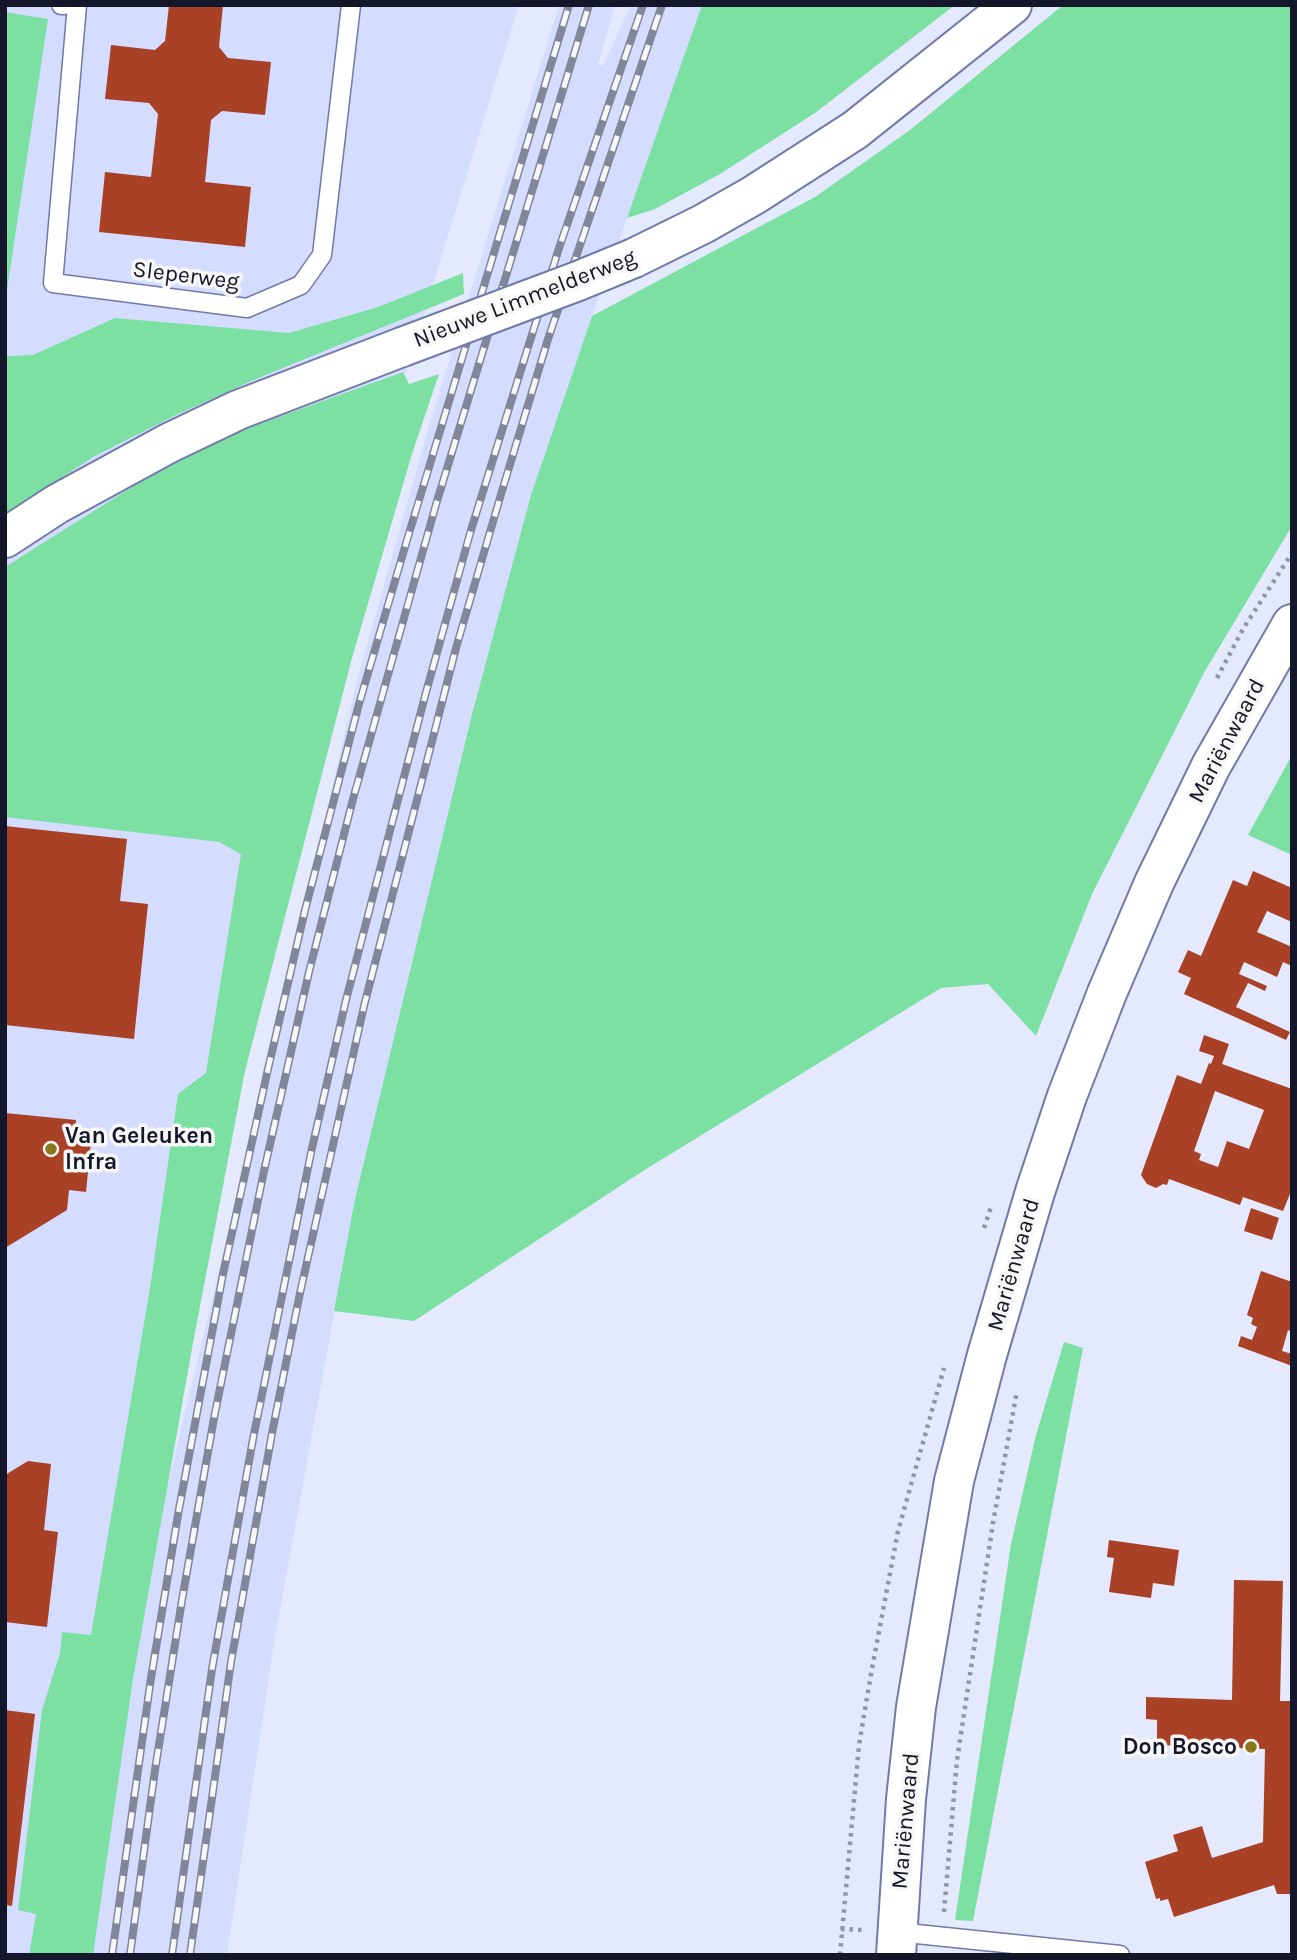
<!DOCTYPE html>
<html>
<head>
<meta charset="utf-8">
<style>
	body { margin:0 }
	#map { position:relative; width:1297px; height:1960px; overflow:hidden; background:#e4e9fd; font-family:Karla,sans-serif }
	canvas { display:block }
	.frame { position:absolute; inset:0; border:7px solid #141729; pointer-events:none }
</style>
</head>
<body>
<div id="map">
<canvas width="1297" height="1960"></canvas>
<div class="frame"></div>
</div>
<script>
const ctx = document.querySelector('canvas').getContext('2d');
ctx.lineJoin = 'round';
function fill(path, color) {
  ctx.fillStyle = color;
  ctx.fill(path, 'evenodd');
}
function poly(rows) {
  const path = new Path2D();
  for (const r of rows) {
    path.moveTo(r[0], r[1]);
    for (let i = 2; i < r.length; i += 2) path.lineTo(r[i], r[i + 1]);
  }
  return path;
}
function trace(path, color, width, dash) {
  ctx.strokeStyle = color;
  ctx.lineWidth = width;
  ctx.lineCap = dash ? 'butt' : 'round';
  ctx.setLineDash(dash || []);
  ctx.stroke(path);
}
function label(font, color, halo, rows, align = 'center') {
  ctx.font = font + ' Karla,sans-serif';
  ctx.lineWidth = 7;
  ctx.setLineDash([]);
  ctx.textBaseline = 'middle';
  ctx.strokeStyle = halo;
  ctx.fillStyle = color;
  for (const [text, x, y, turn = 0] of rows) {
    ctx.save();
    ctx.translate(x, y);
    ctx.rotate((+turn || 0) * Math.PI / 180);
    ctx.textAlign = isNaN(turn) ? turn : align;
    if (halo) ctx.strokeText(text, 0, 0);
    ctx.fillText(text, 0, 0);
    ctx.restore();
  }
}
fill(poly([
	[5,5,519,5,275,797,164,1500,255,1121,358,677,429,426,559,5,615,5,598,64,603,66,631,5,702,5,674,88,592,316,531,495,472,714,355,1199,275,1637,227,1955,5,1955]
]), '#d4dcff');
fill(poly([
	[702,5,955,5,815,113,720,174,655,209,627,218],
	[1063,5,1292,5,1292,526,1205,671,1092,894,1036,1036,988,984,941,988,643,1171,414,1321,334,1311,355,1199,472,714,531,495,592,316,815,197,910,130],
	[5,12,48,19,5,303],
	[463,273,464,294,256,379,176,415,93,457,5,515,5,351,8,356,33,355,115,318,289,333,378,307],
	[403,372,409,384,439,374,412,454,352,658,245,1071,193,1343,133,1679,93,1955,29,1955,36,1914,18,1910,42,1710,60,1653,62,1632,91,1635,150,1288,178,1094,206,1073,241,854,219,842,5,817,5,567,135,485,229,435],
	[1292,755,1292,855,1248,835],
	[1064,1342,1083,1348,973,1921,955,1920,1011,1544,1036,1435]
]), '#7de0a3');
fill(poly([
	[169,5,223,5,219,47,228,58,271,62,265,115,222,111,211,120,205,182,251,187,245,247,99,232,105,172,151,177,158,114,149,103,105,99,111,45,155,50,165,41],
	[5,826,127,839,120,901,148,904,134,1039,5,1025],
	[1253,871,1292,888,1292,922,1267,911,1257,932,1292,947,1292,966,1283,962,1277,977,1244,962,1239,974,1267,986,1265,991,1248,983,1236,1007,1290,1032,1286,1040,1184,994,1191,978,1178,972,1188,950,1201,956,1233,880,1247,886],
	[1204,1035,1229,1044,1222,1064,1292,1089,1292,1189,1283,1211,1243,1197,1240,1205,1169,1179,1167,1185,1163,1184,1156,1188,1147,1184,1141,1175,1177,1075,1201,1084,1209,1063,1211,1064,1214,1056,1199,1051],
	[1215,1091,1264,1110,1249,1149,1227,1141,1218,1167,1199,1160,1201,1154,1194,1151],
	[5,1113,76,1120,75,1129,92,1131,86,1192,69,1190,67,1210,5,1248],
	[1251,1208,1279,1218,1272,1240,1244,1231],
	[1261,1271,1292,1282,1292,1332,1288,1330,1282,1351,1292,1354,1292,1366,1238,1346,1241,1336,1252,1340,1257,1327,1251,1324,1253,1318,1247,1315],
	[28,1461,51,1464,44,1530,58,1532,47,1627,5,1622,5,1475],
	[1109,1540,1179,1550,1174,1586,1153,1583,1151,1598,1109,1592,1114,1558,1107,1557],
	[1234,1580,1283,1581,1280,1701,1292,1701,1292,1894,1277,1894,1274,1885,1174,1917,1168,1899,1160,1901,1160,1898,1156,1899,1145,1862,1178,1851,1173,1835,1202,1826,1212,1858,1263,1842,1265,1749,1157,1745,1157,1720,1146,1719,1146,1697,1232,1700],
	[5,1710,35,1714,12,1906,5,1905]
]), '#a94127');
const service = poly([
	[61,5,64,5],
	[77,5,53,283,247,308,301,285,322,255,351,5],
	[897,1932,1120,1955]
]);
const tertiary = poly([
	[634,258,703,224,754,195,855,130,1012,5],
	[5,538,57,504,169,443,238,410,402,347],
	[896,1955,906,1799,916,1707,954,1481,987,1355,1035,1192,1067,1096,1107,993,1154,883,1211,766,1292,624]
]);
trace(service, '#717aa8', 21);
trace(tertiary, '#717aa8', 42);
trace(poly([
	[1217,678,1243,629,1292,553],
	[984,1228,991,1207],
	[944,1912,957,1760,993,1523,1017,1391],
	[841,1929,864,1930],
	[840,1955,859,1745,871,1674,898,1531,944,1368]
]), '#9095a8', 4.5, [3.5, 5]);
trace(service, '#fff', 18);
trace(tertiary, '#fff', 38);
const rail = poly([
	[112,1955,151,1678,179,1509,223,1274,268,1069,305,910,359,704,407,540,569,5],
	[130,1955,155,1770,182,1600,214,1418,264,1171,309,972,353,799,437,501,589,5],
	[172,1955,212,1669,253,1439,312,1148,346,1000,425,696,471,530,559,248,643,5],
	[190,1955,231,1662,273,1428,300,1293,364,1006,456,648,502,491,548,339,662,5]
]);
trace(rail, '#828699', 8);
trace(rail, '#f7f7f7', 5, [16]);
const tertiaryBridge = poly([
	[402,347,578,281,634,258]
]);
trace(tertiaryBridge, '#717aa8', 42, []);
trace(tertiaryBridge, '#fff', 38);
for (const [x, y, r, color] of [
	[51,1149,7,"#8c771c"],
	[1251,1747,7,"#8c771c"]
]) {
  const dot = new Path2D();
  dot.arc(x, y, r, 0, 2 * Math.PI);
  ctx.fillStyle = color;
  ctx.fill(dot);
  trace(dot, '#f7f7f7', 2.5);
}
label('23px', '#141729', '#f7f7f7', [
	["Sleperweg",186,276,7],
	["Nieuwe Limmelderweg",525,299,-21],
	["Mariënwaard",1227,741,-62],
	["Mariënwaard",1014,1265,-74],
	["Mariënwaard",906,1821,-85]
]);
label('bold 23px', '#141729', '#f7f7f7', [
	["Van Geleuken",65,1136],
	["Infra",65,1162],
	["Don Bosco",1237,1747,"right"]
], 'left');
</script>
</body>
</html>
